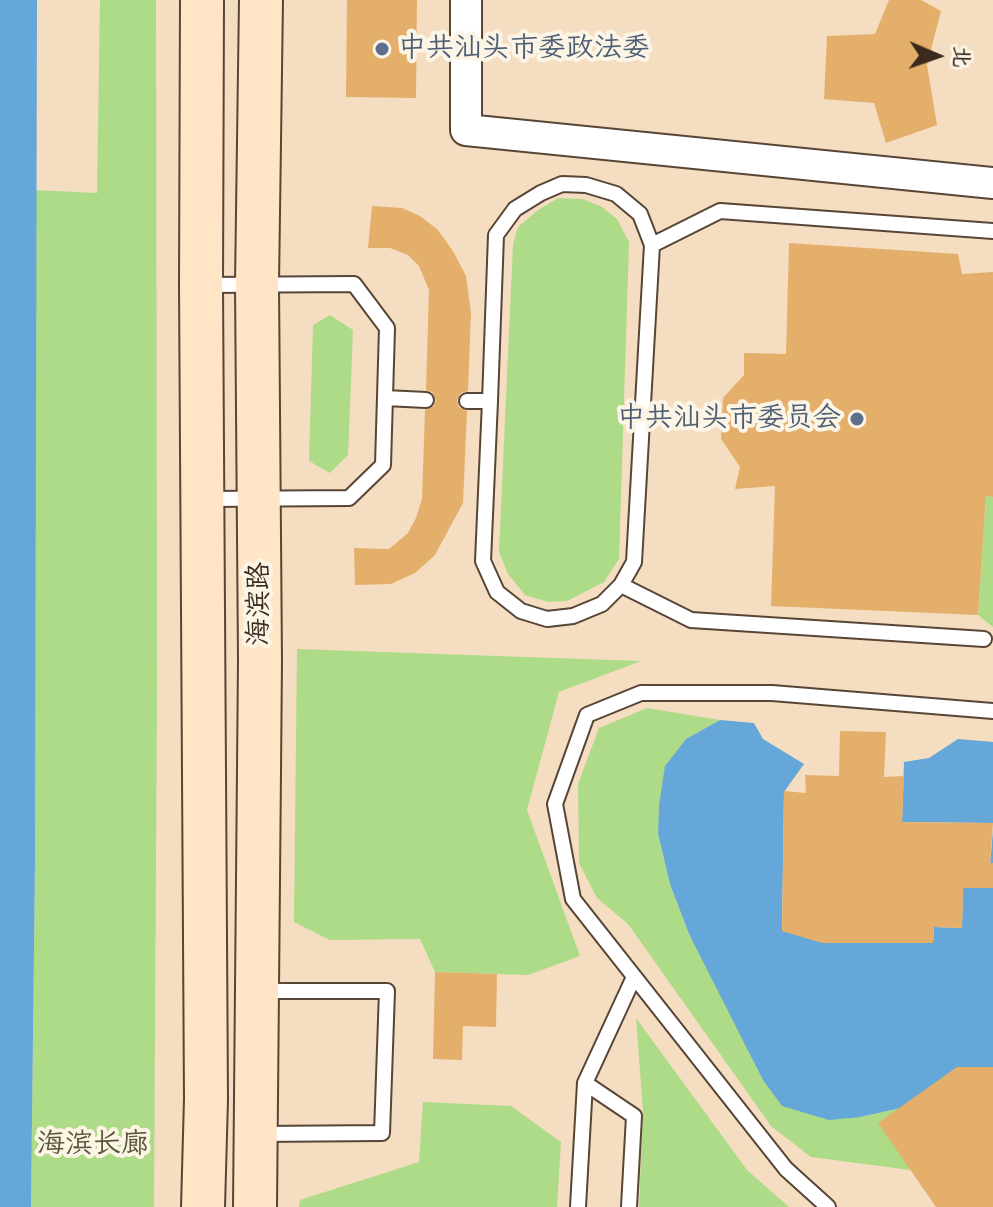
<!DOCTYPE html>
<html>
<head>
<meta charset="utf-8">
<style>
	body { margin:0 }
	#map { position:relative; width:993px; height:1207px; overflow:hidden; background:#f5ddc1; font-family:"Balsamiq Sans","LXGW WenKai TC",sans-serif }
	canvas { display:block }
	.north { position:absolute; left:897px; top:16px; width:80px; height:80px; -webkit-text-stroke:6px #fcf5e5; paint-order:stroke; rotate:92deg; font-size:22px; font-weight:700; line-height:32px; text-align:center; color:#3b2a1e }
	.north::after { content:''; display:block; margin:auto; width:28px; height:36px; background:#3b2a1e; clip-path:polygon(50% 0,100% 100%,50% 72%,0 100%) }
</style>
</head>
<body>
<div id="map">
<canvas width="993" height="1207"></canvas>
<div class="north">北</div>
</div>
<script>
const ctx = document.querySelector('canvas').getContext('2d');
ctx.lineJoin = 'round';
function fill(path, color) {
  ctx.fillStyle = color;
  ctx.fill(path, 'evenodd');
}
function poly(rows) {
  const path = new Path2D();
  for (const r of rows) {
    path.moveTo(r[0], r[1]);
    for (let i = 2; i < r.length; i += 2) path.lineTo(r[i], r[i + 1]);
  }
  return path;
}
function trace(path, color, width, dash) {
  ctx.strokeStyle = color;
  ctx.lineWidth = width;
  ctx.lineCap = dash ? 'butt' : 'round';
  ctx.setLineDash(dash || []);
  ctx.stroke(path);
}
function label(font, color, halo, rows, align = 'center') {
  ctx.font = font + ' "Balsamiq Sans","LXGW WenKai TC",sans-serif';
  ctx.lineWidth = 8;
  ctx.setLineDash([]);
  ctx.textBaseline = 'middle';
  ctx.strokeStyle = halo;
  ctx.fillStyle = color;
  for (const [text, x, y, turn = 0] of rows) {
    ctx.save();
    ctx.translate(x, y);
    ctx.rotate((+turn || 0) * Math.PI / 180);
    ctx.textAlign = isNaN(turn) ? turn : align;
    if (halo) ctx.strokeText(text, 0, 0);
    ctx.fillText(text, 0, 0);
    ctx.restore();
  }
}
fill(poly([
	[100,0,156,0,157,685,154,1207,31,1207,35,862,36,190,97,193],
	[558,198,583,199,602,207,617,219,629,242,619,559,604,582,567,601,548,602,525,595,508,574,499,552,513,245,518,227,538,210],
	[330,315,353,330,348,455,330,473,309,461,313,325],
	[986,496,993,497,993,627,978,615],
	[297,649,641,661,559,692,527,810,580,956,528,975,435,972,420,939,330,940,294,922],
	[647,708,720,720,686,739,666,766,659,805,658,835,670,884,689,934,722,996,860,1117,901,1108,910,1170,811,1157,771,1126,628,924,597,898,579,863,578,784,599,728],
	[636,1018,747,1170,789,1207,639,1207,643,1111],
	[423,1102,511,1106,561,1142,557,1207,299,1207,300,1200,419,1162]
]), '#addb87');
fill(poly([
	[0,0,37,0,35,862,31,1207,0,1207],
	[720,720,754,723,763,739,804,764,784,792,782,930,933,943,934,927,962,928,963,888,988,888,993,830,993,1067,901,1108,860,1117,829,1120,782,1106,763,1080,689,934,670,884,658,834,659,805,665,766,686,739],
	[958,739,993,742,993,823,902,822,904,762,929,758]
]), '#64a7d8');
fill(poly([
	[347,0,417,0,416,98,346,97],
	[889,0,921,0,941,11,927,65,937,125,886,143,874,103,824,99,827,36,875,34],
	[372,206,402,208,420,216,437,229,453,251,466,276,471,313,468,391,461,393,457,400,459,407,467,411,463,503,435,555,415,573,391,584,355,585,354,548,389,549,408,533,416,518,422,499,425,410,434,406,436,400,432,392,426,390,429,290,419,266,408,255,390,248,368,248],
	[789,243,958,254,962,274,993,272,993,497,986,496,978,615,771,606,775,486,735,489,740,467,721,439,723,398,744,375,744,353,786,354],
	[840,731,886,732,884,777,904,776,902,822,993,823,990,863,993,863,993,888,963,888,962,928,934,927,933,943,822,943,782,931,784,791,806,793,805,775,839,776],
	[435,972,497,974,496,1027,463,1026,462,1060,433,1059],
	[957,1067,993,1067,993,1207,936,1207,878,1123]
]), '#e4af6b');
const lane = poly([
	[652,245,720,211,993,231],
	[205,285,354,284,387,328,383,465,349,498,206,499],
	[385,398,426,400],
	[467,401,490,401,483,561,497,592,521,611,547,619,573,616,602,604,621,585,634,562,652,245,640,214,616,194,586,185,562,184,541,193,515,209,496,235,490,401],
	[621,585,691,620,984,639],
	[585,1083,634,1116,629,1207],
	[259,1134,382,1133,387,991,260,991],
	[578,1207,585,1083,634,977],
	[828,1207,786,1169,573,899,555,804,587,715,641,693,772,693,993,711]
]);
const street = poly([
	[466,0,466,130,993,183]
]);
const secondary = poly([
	[202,0,201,285,206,1099,203,1207],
	[255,1207,260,661,257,284,261,0]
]);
trace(lane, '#574536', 18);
trace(street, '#574536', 34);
trace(secondary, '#574536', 46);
trace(lane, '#fff', 14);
trace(street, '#fff', 30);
trace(secondary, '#ffe4c6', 42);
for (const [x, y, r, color] of [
	[382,49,8,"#5c6f8a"],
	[857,419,8,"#5c6f8a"]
]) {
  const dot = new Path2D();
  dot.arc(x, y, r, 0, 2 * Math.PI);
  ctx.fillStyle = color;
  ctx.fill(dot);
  trace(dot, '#fcf5e5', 3);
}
label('28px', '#4e5e75', '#fcf5e5', [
	["中共汕头市委政法委",398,49],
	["中共汕头市委员会",841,419,"right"]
], 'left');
label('28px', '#3b2a1e', '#fcf5e5', [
	["海滨路",260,604,-90]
]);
label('28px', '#585638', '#fcf5e5', [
	["海滨长廊",93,1145]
]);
</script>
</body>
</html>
